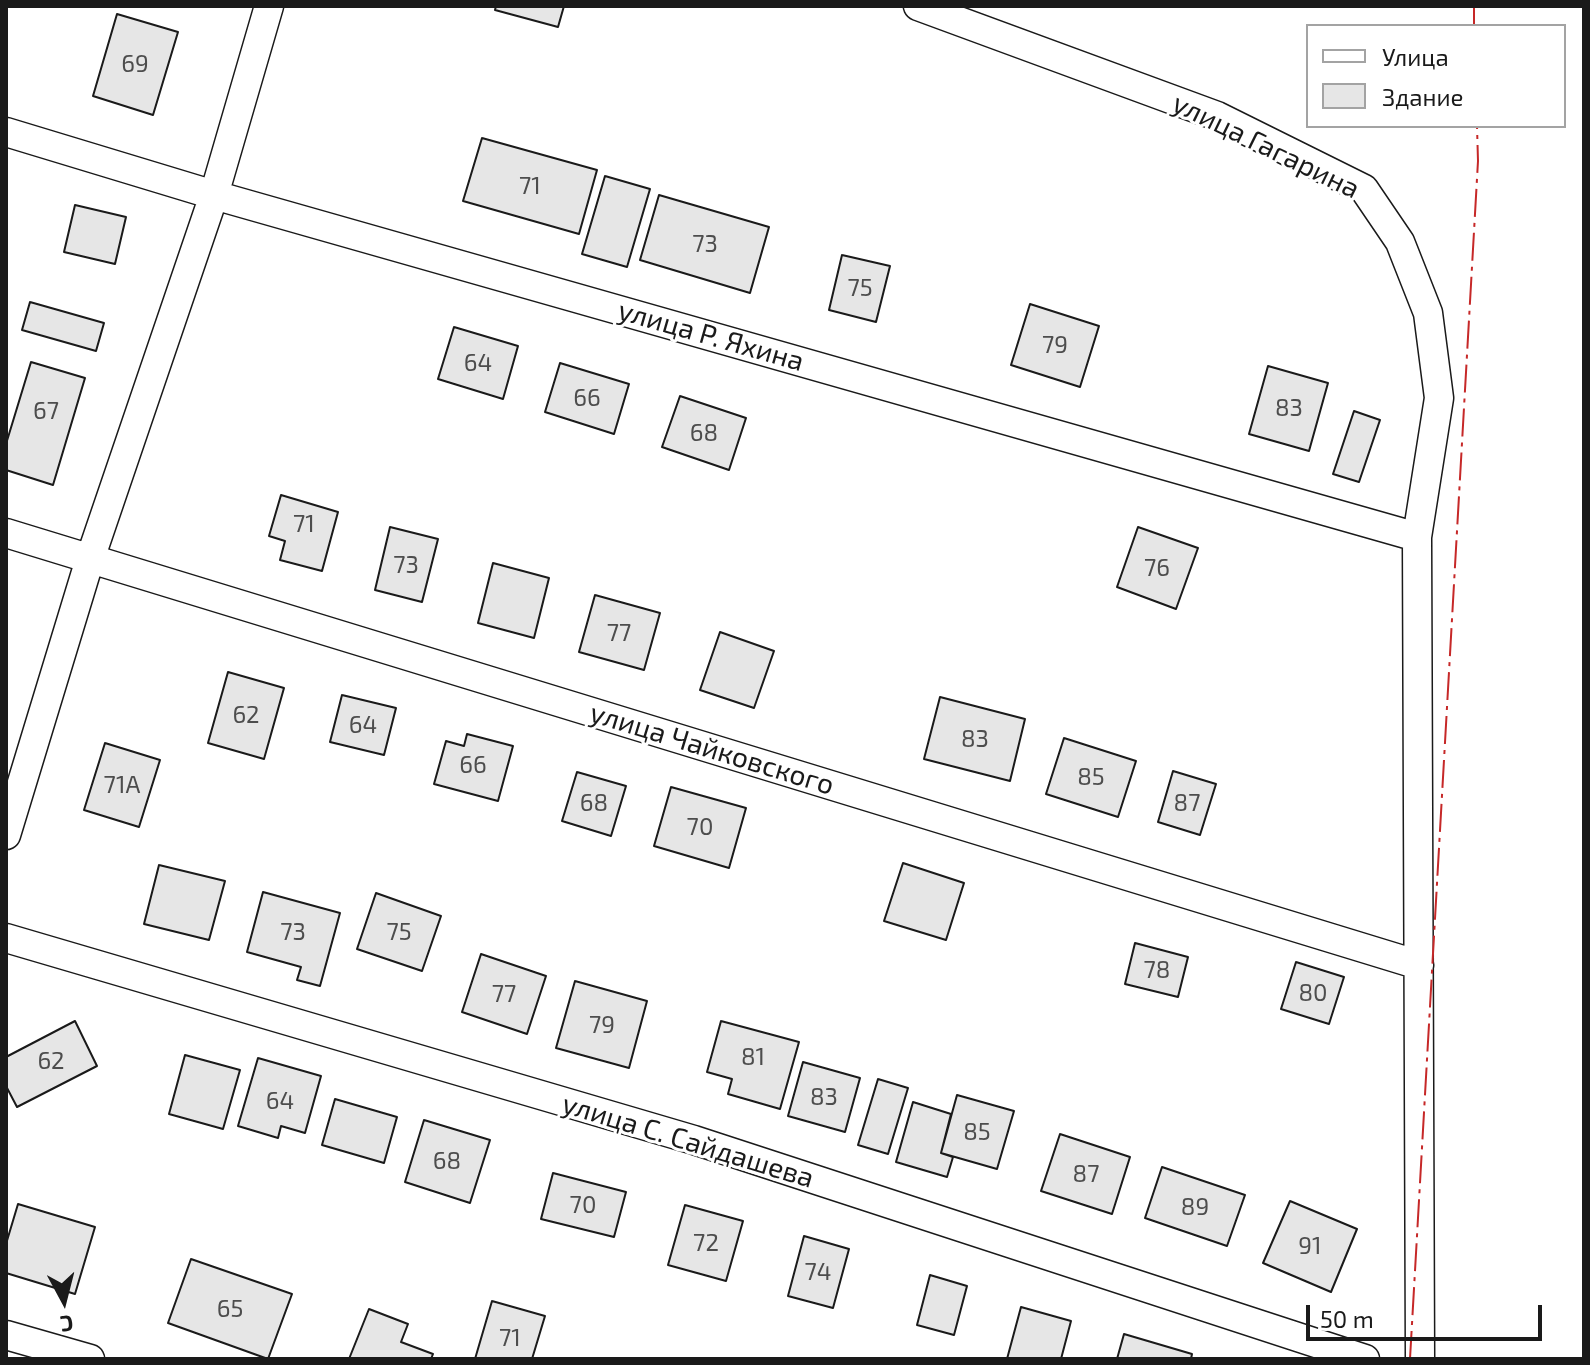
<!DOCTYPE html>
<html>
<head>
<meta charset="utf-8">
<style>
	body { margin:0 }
	#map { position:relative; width:1590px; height:1365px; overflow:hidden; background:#fff; font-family:"Exo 2",sans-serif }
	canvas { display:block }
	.frame { position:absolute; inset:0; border:8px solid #1a1a1a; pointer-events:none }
	.legend { position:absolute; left:1306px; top:24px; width:260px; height:104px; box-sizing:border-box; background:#fff; border:2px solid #a3a3a3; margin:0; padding:10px 14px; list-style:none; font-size:24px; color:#1a1a1a }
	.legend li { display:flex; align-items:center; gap:16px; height:40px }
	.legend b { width:40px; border:2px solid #a3a3a3 }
	.north { position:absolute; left:24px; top:1261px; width:80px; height:80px; -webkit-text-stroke:6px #fff; paint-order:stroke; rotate:173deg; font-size:22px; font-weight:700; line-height:32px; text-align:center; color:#1a1a1a }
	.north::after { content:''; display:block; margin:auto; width:28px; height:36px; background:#1a1a1a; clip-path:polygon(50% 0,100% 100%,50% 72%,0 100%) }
	.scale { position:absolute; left:1306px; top:1305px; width:236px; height:36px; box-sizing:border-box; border:4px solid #1a1a1a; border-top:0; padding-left:10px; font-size:24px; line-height:28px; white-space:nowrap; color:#1a1a1a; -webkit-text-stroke:6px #fff; paint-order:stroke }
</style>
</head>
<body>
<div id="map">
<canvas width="1590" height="1365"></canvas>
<div class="frame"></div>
<ul class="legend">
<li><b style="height:10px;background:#fff"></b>Улица</li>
<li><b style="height:22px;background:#e6e6e6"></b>Здание</li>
</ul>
<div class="north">С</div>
<div class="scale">50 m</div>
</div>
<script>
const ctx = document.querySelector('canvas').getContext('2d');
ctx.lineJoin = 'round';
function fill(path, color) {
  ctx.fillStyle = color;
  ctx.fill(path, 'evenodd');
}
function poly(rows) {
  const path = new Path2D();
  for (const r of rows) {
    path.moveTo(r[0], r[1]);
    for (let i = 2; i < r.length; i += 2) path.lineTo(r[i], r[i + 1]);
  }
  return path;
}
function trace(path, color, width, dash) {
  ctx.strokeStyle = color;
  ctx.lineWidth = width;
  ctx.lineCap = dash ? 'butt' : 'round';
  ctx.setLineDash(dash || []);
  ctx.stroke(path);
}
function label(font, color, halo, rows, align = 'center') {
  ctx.font = font + ' "Exo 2",sans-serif';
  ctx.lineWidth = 6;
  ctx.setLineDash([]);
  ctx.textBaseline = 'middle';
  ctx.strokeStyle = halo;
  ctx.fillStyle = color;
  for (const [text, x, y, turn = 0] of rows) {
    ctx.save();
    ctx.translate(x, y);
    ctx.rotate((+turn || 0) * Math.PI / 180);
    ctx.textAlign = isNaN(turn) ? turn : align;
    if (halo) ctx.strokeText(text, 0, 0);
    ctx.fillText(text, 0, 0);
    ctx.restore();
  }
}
const building = poly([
	[496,6,564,6,558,27,495,10,496,6],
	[117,14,178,32,153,115,93,96,117,14],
	[482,138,597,170,579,234,463,201,482,138],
	[605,176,650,189,627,267,582,254,605,176],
	[659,195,769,227,750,293,640,260,659,195],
	[75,205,126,217,115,264,64,252,75,205],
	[842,255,890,266,876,322,829,310,842,255],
	[30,302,104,323,96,351,22,330,30,302],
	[1030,304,1099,326,1080,387,1011,365,1030,304],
	[454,327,518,346,503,399,438,379,454,327],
	[31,362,85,378,53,485,6,470,6,444,31,362],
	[560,363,629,384,614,434,545,412,560,363],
	[1268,366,1328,383,1309,451,1249,434,1268,366],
	[680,396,746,418,729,470,662,447,680,396],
	[1354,411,1380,420,1359,482,1333,474,1354,411],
	[281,495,338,512,322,571,280,560,285,541,269,536,281,495],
	[390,527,438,539,422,602,375,590,390,527],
	[1138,527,1198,548,1176,609,1117,587,1138,527],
	[493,563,549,578,534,638,478,623,493,563],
	[595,595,660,613,644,670,579,652,595,595],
	[720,632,774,651,754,708,700,690,720,632],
	[228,672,284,688,264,759,208,743,228,672],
	[342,695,396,708,384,755,330,742,342,695],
	[940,697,1025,719,1010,781,924,759,940,697],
	[467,734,513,746,498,801,434,784,446,741,464,746,467,734],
	[1064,738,1136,761,1118,817,1046,794,1064,738],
	[105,743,160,760,139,827,84,810,105,743],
	[1173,771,1216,784,1200,835,1158,822,1173,771],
	[577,772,626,786,611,836,562,821,577,772],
	[671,787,746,808,729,868,654,846,671,787],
	[903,863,964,883,946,940,884,921,903,863],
	[159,865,225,881,209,940,144,924,159,865],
	[263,892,340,913,320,986,297,980,301,967,247,952,263,892],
	[376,893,441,916,422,971,357,949,376,893],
	[1135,943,1188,957,1178,997,1125,984,1135,943],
	[481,954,546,976,527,1034,462,1012,481,954],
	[1296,962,1344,977,1329,1024,1281,1009,1296,962],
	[575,981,647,1001,629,1068,556,1048,575,981],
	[75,1021,97,1066,17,1107,6,1086,6,1057,75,1021],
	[721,1021,799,1042,780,1109,728,1094,732,1079,707,1072,721,1021],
	[185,1055,240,1070,223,1129,169,1114,185,1055],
	[258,1058,321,1076,305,1133,281,1126,278,1138,238,1126,258,1058],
	[803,1062,860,1078,845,1132,788,1116,803,1062],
	[878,1079,908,1088,888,1154,858,1145,878,1079],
	[957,1095,1014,1111,997,1169,941,1153,957,1095],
	[335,1099,397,1117,384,1163,322,1145,335,1099],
	[913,1102,951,1114,941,1153,953,1157,947,1177,896,1162,913,1102],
	[424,1120,490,1140,470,1203,405,1182,424,1120],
	[1060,1134,1130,1157,1112,1214,1041,1191,1060,1134],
	[1162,1167,1245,1195,1227,1246,1145,1218,1162,1167],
	[553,1173,626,1192,614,1237,541,1219,553,1173],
	[1290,1201,1357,1229,1331,1292,1263,1263,1290,1201],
	[18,1204,95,1227,75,1294,6,1273,6,1244,18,1204],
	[685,1205,743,1221,726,1281,668,1265,685,1205],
	[804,1236,849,1249,833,1308,788,1296,804,1236],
	[191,1259,292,1294,268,1359,168,1323,191,1259],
	[930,1275,967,1286,954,1335,917,1325,930,1275],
	[492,1301,545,1316,532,1359,475,1359,492,1301],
	[1021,1307,1071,1321,1061,1359,1007,1359,1021,1307],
	[369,1309,408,1324,401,1342,433,1354,431,1359,349,1359,369,1309],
	[1124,1334,1192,1354,1191,1359,1117,1359,1124,1334]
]);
fill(building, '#e6e6e6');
trace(building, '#1a1a1a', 2);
const minor = poly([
	[918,6,1217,116,1364,189,1400,242,1428,313,1439,398,1417,537,1420,1359],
	[6,132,214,195,1417,537],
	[6,533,1419,965],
	[6,835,90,559,214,195,269,6],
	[6,938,694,1140,1365,1359],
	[6,1335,90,1359]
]);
trace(minor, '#1a1a1a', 31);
trace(minor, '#fff', 28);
trace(poly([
	[1474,6,1474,26],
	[1410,1359,1478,161,1477,126]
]), '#c62828', 2, [28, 6, 4, 6]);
label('24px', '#4d4d4d', null, [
	["69",135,64],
	["71",530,186],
	["73",705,244],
	["75",860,288],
	["79",1055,345],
	["64",478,363],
	["66",587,398],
	["83",1289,408],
	["67",46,411],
	["68",704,433],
	["71",304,524],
	["73",406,565],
	["76",1157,568],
	["77",619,633],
	["62",246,715],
	["64",363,725],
	["83",975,739],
	["66",473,765],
	["85",1091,777],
	["71А",122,785],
	["68",594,803],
	["87",1187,803],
	["70",700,827],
	["73",293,932],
	["75",399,932],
	["78",1157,970],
	["80",1313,993],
	["77",504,994],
	["79",602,1025],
	["81",753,1057],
	["62",51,1061],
	["83",824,1097],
	["64",280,1101],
	["85",977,1132],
	["68",447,1161],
	["87",1086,1174],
	["70",583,1205],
	["89",1195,1207],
	["72",706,1243],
	["91",1310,1246],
	["74",818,1272],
	["65",230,1309],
	["71",510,1338]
]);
label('28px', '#1a1a1a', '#fff', [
	["улица Гагарина",1266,146,26],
	["улица Р. Яхина",711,336,16],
	["улица Чайковского",712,749,17],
	["улица С. Сайдашева",688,1141,17]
]);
</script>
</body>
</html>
